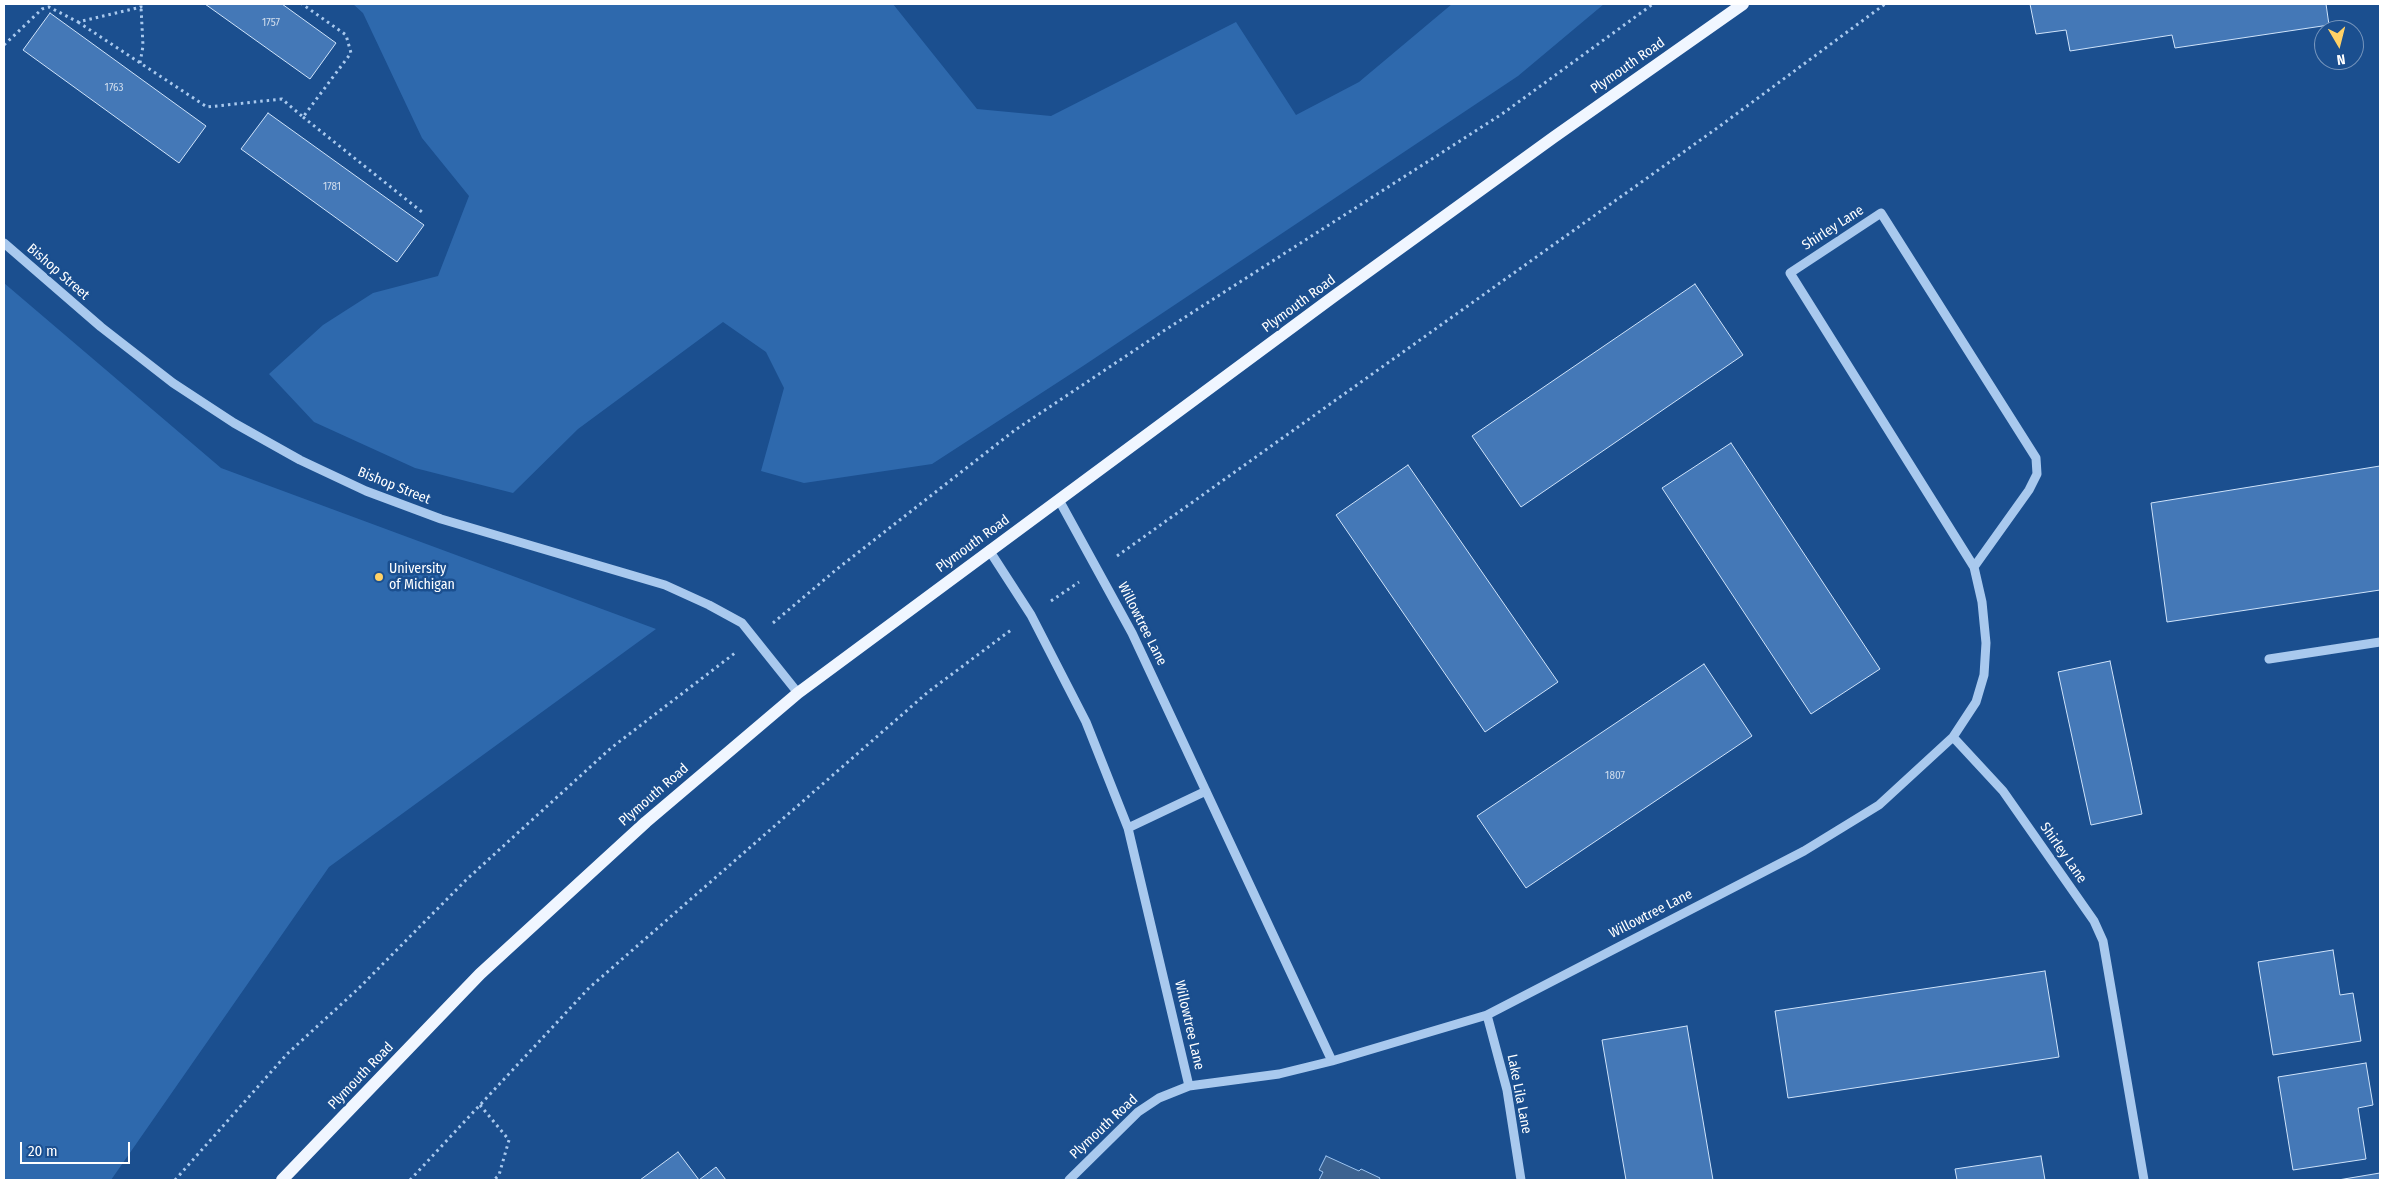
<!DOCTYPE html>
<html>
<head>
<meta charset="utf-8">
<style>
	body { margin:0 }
	#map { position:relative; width:2384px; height:1184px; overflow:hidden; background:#1b4f8f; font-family:"Fira Sans Condensed",sans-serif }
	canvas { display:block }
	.frame { position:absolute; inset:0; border:5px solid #fff; pointer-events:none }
	.north { position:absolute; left:2314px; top:20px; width:50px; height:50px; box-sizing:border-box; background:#1b4f8f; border:1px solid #7695bc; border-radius:50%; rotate:172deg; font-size:14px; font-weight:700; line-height:20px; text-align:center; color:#fff }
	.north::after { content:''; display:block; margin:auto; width:18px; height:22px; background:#ffd166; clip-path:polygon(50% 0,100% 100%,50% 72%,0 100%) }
	.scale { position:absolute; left:20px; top:1142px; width:110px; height:22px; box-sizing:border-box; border:2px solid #fff; border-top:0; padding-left:6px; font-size:15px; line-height:18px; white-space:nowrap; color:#fff; -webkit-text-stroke:4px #1b4f8f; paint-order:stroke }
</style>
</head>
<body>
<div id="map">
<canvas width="2384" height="1184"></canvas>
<div class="frame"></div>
<div class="north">N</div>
<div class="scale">20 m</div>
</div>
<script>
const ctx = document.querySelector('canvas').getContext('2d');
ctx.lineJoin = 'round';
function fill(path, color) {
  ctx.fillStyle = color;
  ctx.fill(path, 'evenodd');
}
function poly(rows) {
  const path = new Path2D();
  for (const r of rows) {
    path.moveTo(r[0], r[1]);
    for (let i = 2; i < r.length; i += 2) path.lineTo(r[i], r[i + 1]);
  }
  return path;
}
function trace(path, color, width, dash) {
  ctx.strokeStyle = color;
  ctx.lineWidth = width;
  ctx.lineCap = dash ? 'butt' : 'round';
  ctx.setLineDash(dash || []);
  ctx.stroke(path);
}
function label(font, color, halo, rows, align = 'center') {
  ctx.font = font + ' "Fira Sans Condensed",sans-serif';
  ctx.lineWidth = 5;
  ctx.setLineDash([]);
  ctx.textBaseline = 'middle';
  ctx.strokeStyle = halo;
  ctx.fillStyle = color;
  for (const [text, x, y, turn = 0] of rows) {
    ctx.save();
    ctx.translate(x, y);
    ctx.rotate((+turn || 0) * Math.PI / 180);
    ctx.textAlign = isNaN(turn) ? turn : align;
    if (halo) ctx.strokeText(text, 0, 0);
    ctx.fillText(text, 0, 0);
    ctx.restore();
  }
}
fill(poly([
	[353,4,893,4,977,109,1051,116,1236,22,1296,115,1359,82,1452,4,1604,4,1518,76,1083,366,932,464,804,483,761,471,784,388,766,352,723,322,578,429,513,493,415,468,314,422,269,374,323,325,373,293,438,276,469,196,422,138,363,13],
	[4,283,221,468,656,629,329,867,111,1180,4,1180]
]), '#2e69ad');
const water = poly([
	[1326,1156,1359,1171,1361,1169,1380,1178,1379,1180,1319,1180,1323,1172,1319,1170,1326,1156]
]);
fill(water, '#3c6290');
trace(water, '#9cc4f0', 1);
const building = poly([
	[205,4,282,4,336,43,310,79,205,4],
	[2030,4,2326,4,2329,25,2175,48,2172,35,2070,51,2066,30,2036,34,2030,4],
	[50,13,206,126,179,163,23,50,50,13],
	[268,113,424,225,397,262,241,149,268,113],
	[1695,284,1743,355,1521,507,1472,436,1695,284],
	[1731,443,1880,669,1811,714,1662,488,1731,443],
	[1408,465,1558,682,1485,732,1336,515,1408,465],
	[2380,466,2380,590,2167,622,2151,503,2380,466],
	[2110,661,2142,814,2091,825,2058,672,2110,661],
	[1704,664,1752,736,1526,888,1477,816,1704,664],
	[2333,950,2340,995,2353,993,2361,1041,2273,1055,2258,962,2333,950],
	[2045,971,2059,1057,1788,1098,1775,1011,2045,971],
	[1687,1026,1713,1180,1626,1180,1602,1040,1687,1026],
	[2366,1063,2373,1105,2358,1108,2366,1159,2293,1170,2278,1077,2366,1063],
	[678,1152,699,1180,716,1167,726,1180,640,1180,678,1152],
	[2041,1156,2045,1180,1957,1180,1955,1169,2041,1156],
	[2380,1173,2380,1180,2338,1180,2380,1173]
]);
fill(building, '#4478b7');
trace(building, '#cfe3fa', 1);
trace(poly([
	[78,22,207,107,282,99,303,117,351,53,346,35,302,4],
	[4,45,42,9,49,7,78,22,141,7,141,4],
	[140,63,143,46,141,7],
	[303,117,422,212],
	[1117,556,1720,126,1885,4],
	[1051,601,1079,582],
	[773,623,837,569,1015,430,1165,330,1502,114,1653,4],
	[480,1105,509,1140,499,1175,494,1180],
	[175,1180,287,1054,359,988,466,880,611,748,735,653],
	[410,1180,589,988,928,692,1011,630]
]), '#a9c9ee', 3, [2.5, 4]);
trace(poly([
	[4,243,101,327,173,383,234,423,300,460,366,491,441,519,665,585,709,605,742,623,798,693],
	[1059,500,1132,633,1332,1061],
	[989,550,1031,615,1086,722,1128,828,1189,1086],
	[1974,567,2029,490,2037,474,2036,458,1881,213,1790,273,1974,567,1982,602,1986,643,1984,675,1976,702,1953,737,2003,791,2094,921,2103,941,2144,1180],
	[2269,659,2380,642],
	[1128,828,1206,791],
	[1487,1015,1507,1090,1521,1180],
	[1069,1180,1138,1112,1159,1098,1189,1086,1279,1074,1332,1061,1487,1015,1804,851,1879,805,1953,737]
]), '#a9c9ee', 9);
trace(poly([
	[282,1180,480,974,646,822,798,693,1333,297,1554,137,1743,4]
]), '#f0f6ff', 12);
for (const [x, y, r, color] of [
	[379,577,5,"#ffd166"]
]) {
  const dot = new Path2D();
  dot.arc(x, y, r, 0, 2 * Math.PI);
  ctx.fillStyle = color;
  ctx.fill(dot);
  trace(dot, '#1b4f8f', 2);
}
label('11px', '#d0dded', null, [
	["1757",271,23],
	["1763",114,88],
	["1781",332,187],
	["1807",1615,776]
]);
label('14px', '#fff', '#1b4f8f', [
	["Plymouth Road",1628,66,-35],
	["Shirley Lane",1833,228,-33],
	["Bishop Street",58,272,41],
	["Plymouth Road",1299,304,-36],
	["Bishop Street",394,486,22],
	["Plymouth Road",973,544,-36],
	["Willowtree Lane",1142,624,63],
	["Plymouth Road",654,795,-41],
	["Shirley Lane",2063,853,55],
	["Willowtree Lane",1651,914,-27],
	["Willowtree Lane",1189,1025,77],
	["Plymouth Road",361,1076,-46],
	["Lake Lila Lane",1519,1094,79],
	["Plymouth Road",1104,1127,-43]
]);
label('14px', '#fff', '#1b4f8f', [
	["University",389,569],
	["of Michigan",389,585]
], 'left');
</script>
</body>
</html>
